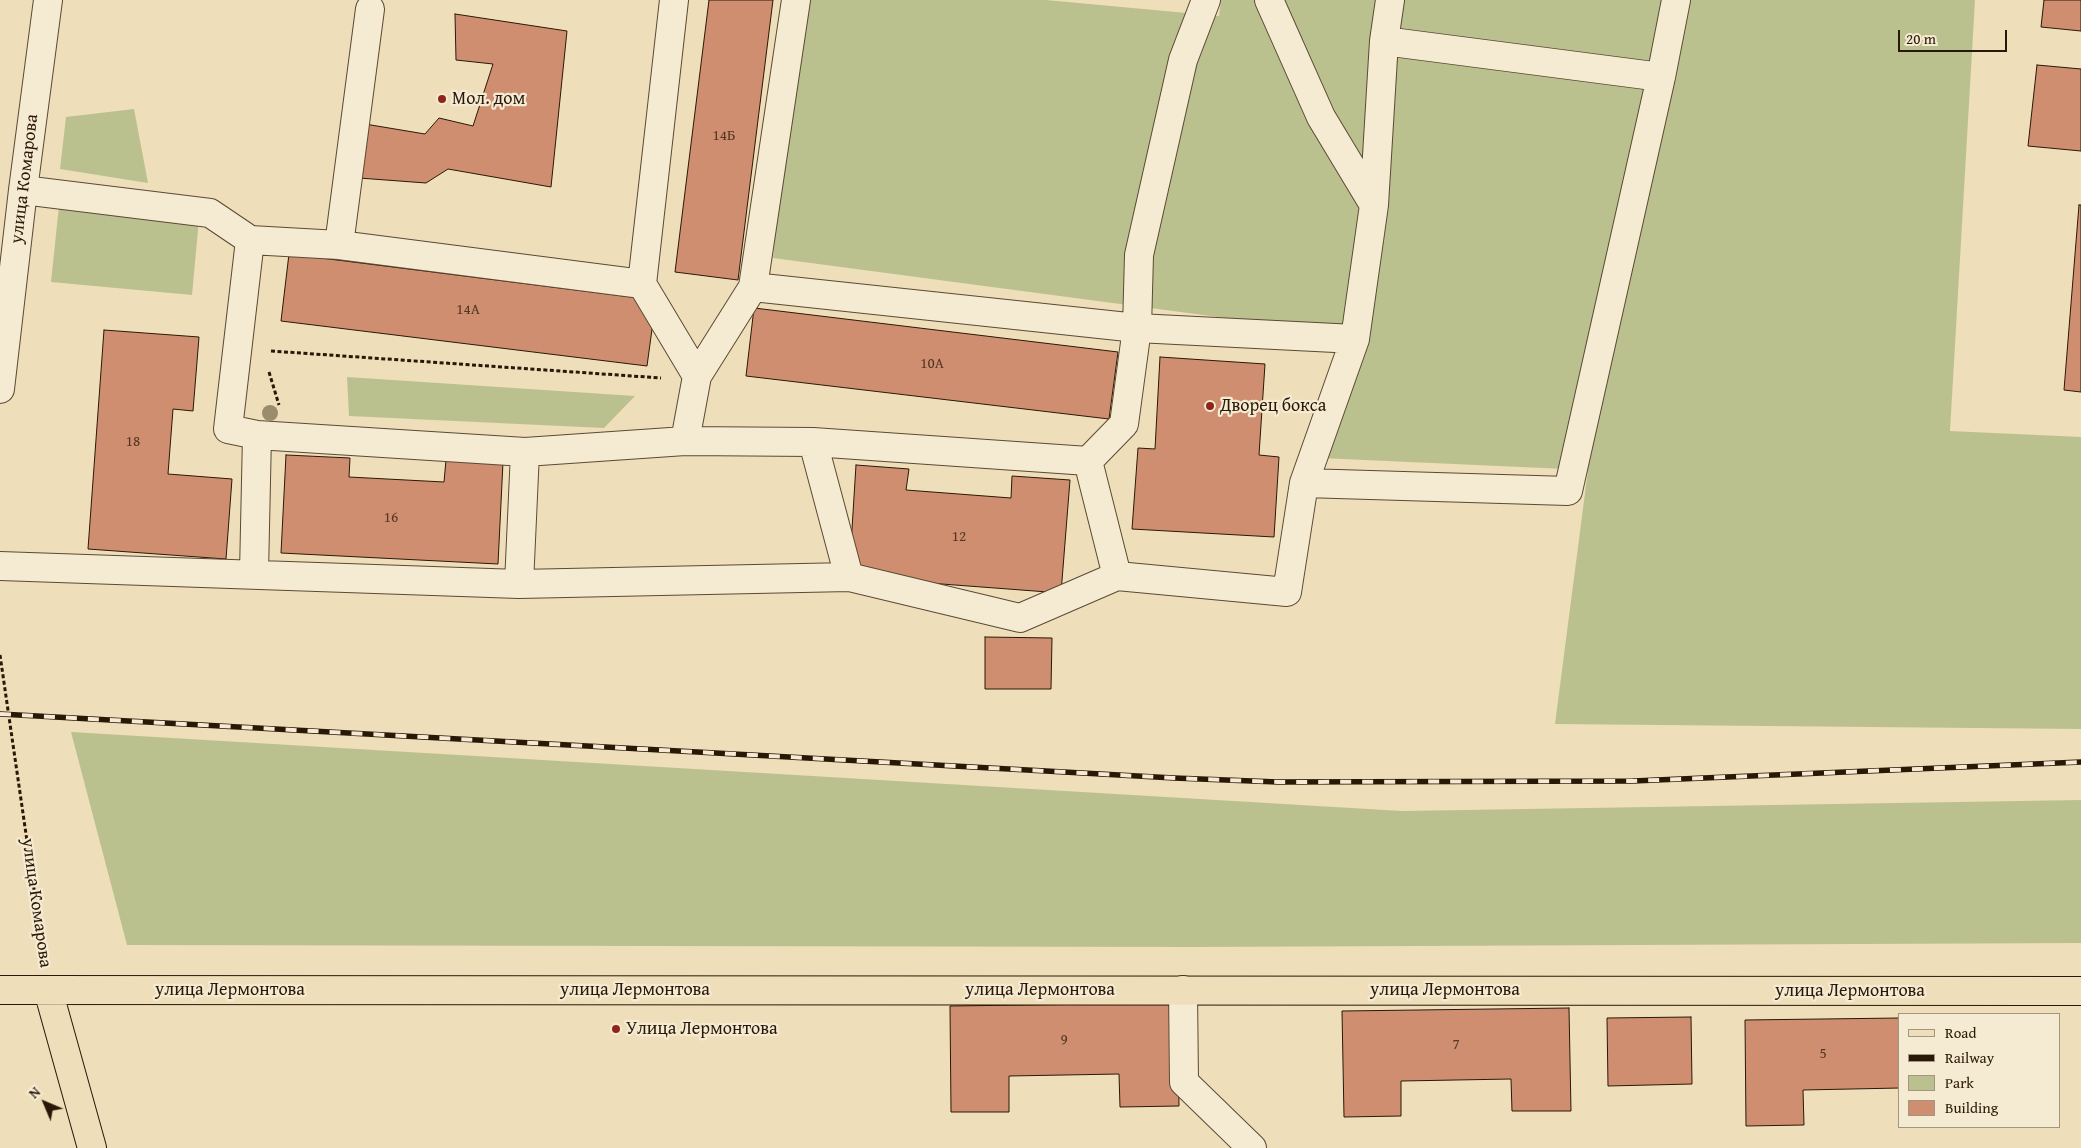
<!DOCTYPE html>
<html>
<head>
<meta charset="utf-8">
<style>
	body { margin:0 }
	#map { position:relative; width:2081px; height:1148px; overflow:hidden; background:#efdeba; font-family:"Gentium Book Plus",serif }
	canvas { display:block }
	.legend { position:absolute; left:1898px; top:1013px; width:162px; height:115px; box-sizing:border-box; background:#f5ead2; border:1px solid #a39681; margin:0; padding:6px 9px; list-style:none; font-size:15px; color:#291807 }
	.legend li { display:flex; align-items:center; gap:10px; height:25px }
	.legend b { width:25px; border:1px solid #a39681 }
	.north { position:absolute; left:20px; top:1078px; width:50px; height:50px; -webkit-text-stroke:4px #f5ead2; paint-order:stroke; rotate:315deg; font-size:14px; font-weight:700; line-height:20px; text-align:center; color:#291807 }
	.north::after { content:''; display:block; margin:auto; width:18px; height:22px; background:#291807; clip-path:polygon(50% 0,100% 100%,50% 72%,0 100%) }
	.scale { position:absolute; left:1898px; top:30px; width:109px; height:22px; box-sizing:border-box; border:2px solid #291807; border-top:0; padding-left:6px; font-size:15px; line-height:18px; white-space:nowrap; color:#291807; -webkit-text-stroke:4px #f5ead2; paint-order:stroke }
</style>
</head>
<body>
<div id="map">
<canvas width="2081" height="1148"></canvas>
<ul class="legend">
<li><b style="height:6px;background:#efdeba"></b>Road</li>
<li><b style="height:6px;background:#291807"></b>Railway</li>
<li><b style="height:14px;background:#bbc18e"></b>Park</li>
<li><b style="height:14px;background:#d08e71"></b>Building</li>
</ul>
<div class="north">N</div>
<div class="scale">20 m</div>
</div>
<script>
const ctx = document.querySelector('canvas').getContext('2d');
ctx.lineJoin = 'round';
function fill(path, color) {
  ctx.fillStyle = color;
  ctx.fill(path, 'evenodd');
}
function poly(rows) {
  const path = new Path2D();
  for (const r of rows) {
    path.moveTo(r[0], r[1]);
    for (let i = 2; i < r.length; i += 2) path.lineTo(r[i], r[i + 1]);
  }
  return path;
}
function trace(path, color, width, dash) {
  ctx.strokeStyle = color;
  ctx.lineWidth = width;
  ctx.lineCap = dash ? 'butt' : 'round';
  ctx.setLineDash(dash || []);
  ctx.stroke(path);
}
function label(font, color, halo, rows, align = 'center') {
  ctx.font = font + ' "Gentium Book Plus",serif';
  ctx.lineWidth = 4.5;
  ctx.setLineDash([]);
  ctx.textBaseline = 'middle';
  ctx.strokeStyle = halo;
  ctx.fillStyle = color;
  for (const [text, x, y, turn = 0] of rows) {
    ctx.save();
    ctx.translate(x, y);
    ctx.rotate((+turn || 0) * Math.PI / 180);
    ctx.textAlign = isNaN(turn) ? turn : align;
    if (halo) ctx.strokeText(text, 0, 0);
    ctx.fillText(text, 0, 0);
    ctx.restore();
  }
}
fill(poly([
	[799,0,1046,0,1219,16,1221,0,1975,0,1950,431,2081,437,2081,729,1555,724,1588,470,1320,458,1339,333,773,258],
	[134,109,148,183,60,169,66,117],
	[59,206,199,219,192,295,51,282],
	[347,377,635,396,604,428,349,416],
	[71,732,1402,811,2081,800,2081,943,1194,947,127,945]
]), '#bbc18e');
const building = poly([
	[709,0,773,0,738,280,675,272,709,0],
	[2044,0,2081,0,2081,31,2041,27,2044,0],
	[455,14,567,31,551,187,448,169,426,183,359,178,365,124,425,134,439,118,473,126,493,64,456,60,455,14],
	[2037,65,2081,69,2081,151,2028,146,2037,65],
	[2079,205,2081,205,2081,392,2064,390,2079,205],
	[289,254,656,300,647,366,281,321,289,254],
	[754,308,1118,352,1109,419,746,376,754,308],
	[104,330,199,337,193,411,173,409,168,474,232,479,226,559,88,549,104,330],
	[1160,357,1265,364,1259,455,1279,457,1274,537,1132,529,1138,448,1155,449,1160,357],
	[286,455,350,458,349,477,444,482,446,460,503,462,498,564,281,553,286,455],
	[856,465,909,469,906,490,1011,498,1012,476,1070,480,1061,593,849,577,856,465],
	[985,637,1052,638,1051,689,985,689,985,637],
	[1177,1003,1179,1106,1120,1107,1119,1074,1009,1076,1009,1112,951,1112,950,1006,1177,1003],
	[1569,1008,1571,1111,1512,1111,1511,1079,1401,1081,1401,1116,1344,1117,1342,1011,1569,1008],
	[1691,1017,1692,1084,1608,1086,1607,1018,1691,1017],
	[1900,1018,1900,1088,1803,1090,1804,1125,1746,1126,1745,1020,1900,1018]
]);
fill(building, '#d08e71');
trace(building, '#291807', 1);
const minor = poly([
	[796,0,753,287,1137,328,1355,339],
	[1269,0,1321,117,1374,205],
	[1384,41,1661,77],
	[23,190,210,213,250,240,339,245,642,284,674,0],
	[250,240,228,429,257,435,525,452,685,441,813,442,1088,461,1117,576,1287,592,1304,483,1355,339,1374,205,1384,41,1390,0],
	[339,245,370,9],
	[642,284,697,376,685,441],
	[697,376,753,287],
	[0,389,23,190,48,0],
	[813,442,849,577],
	[1088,461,1124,424,1137,328,1139,255,1183,60,1206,0],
	[1304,483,1568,491,1661,77,1676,0],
	[0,566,519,584,849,577,1020,618,1117,576],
	[254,573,257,435],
	[519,584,525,452],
	[1183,990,1184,1082,1252,1148]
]);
const major = poly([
	[0,990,2081,991],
	[48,990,92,1148]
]);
trace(minor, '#5a4a34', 30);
trace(major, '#291807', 30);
trace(poly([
	[271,351,661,378],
	[269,372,279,405],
	[0,655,44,958]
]), '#291807', 3, [4, 2.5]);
trace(minor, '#f5ead2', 28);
trace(major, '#efdeba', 28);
const rail = poly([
	[0,714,1174,778,1278,782,1633,781,2081,762]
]);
trace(rail, '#291807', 5.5);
trace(rail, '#f5ead2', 4, [11]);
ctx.fillStyle = '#9a8d6e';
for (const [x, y] of [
	[270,413]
]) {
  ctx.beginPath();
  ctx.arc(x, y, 8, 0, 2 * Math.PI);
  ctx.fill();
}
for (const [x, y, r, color] of [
	[442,99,5,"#8f2418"],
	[1210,406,5,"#8f2418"],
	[616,1029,5,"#8f2418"]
]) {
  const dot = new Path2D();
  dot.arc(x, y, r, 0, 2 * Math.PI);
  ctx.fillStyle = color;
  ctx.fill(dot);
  trace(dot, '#f5ead2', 2);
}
label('15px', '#533622', null, [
	["14Б",724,136],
	["14А",468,310],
	["10А",932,364],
	["18",133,442],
	["16",391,518],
	["12",959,537],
	["9",1064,1040],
	["7",1456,1045],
	["5",1823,1054]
]);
label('18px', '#291807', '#f5ead2', [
	["Мол. дом",452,99],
	["Дворец бокса",1220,406],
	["Улица Лермонтова",626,1029]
], 'left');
label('18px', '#291807', '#f5ead2', [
	["улица Комарова",25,179,-83],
	["улица Комарова",36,903,82],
	["улица Лермонтова",230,990],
	["улица Лермонтова",635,990],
	["улица Лермонтова",1040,990],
	["улица Лермонтова",1445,990],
	["улица Лермонтова",1850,991]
]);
</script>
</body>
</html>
